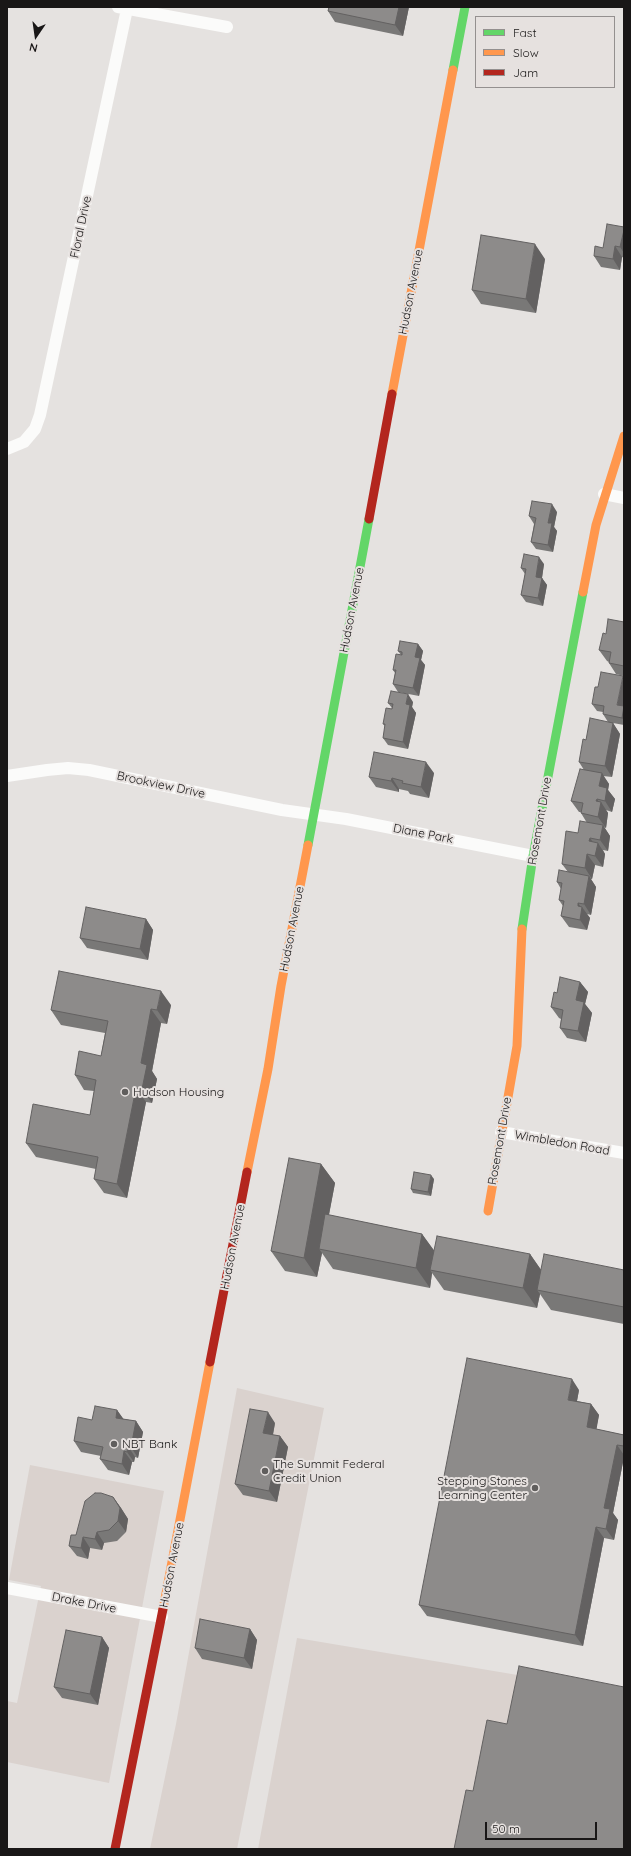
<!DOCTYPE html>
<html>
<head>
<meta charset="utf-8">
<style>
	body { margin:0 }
	#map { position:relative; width:631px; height:1856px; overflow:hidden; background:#e5e2e0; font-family:Quicksand,sans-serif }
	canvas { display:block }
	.frame { position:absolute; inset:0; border:8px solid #191717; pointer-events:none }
	.legend { position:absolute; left:475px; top:16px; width:140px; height:72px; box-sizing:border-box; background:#e6e1df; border:1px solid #94908f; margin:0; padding:5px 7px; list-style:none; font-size:12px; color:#191717 }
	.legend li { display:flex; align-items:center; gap:8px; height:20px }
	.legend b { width:20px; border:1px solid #94908f }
	.north { position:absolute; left:16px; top:16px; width:40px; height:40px; -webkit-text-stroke:3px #e6e1df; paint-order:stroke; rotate:193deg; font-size:11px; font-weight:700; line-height:16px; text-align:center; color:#191717 }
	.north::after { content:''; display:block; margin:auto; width:14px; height:18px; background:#191717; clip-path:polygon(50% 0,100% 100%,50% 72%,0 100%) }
	.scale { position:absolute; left:485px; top:1822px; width:112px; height:18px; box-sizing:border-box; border:2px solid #191717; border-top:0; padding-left:5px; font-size:12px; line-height:14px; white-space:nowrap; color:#191717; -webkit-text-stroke:3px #e6e1df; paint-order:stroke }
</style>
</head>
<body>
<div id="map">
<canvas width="631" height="1856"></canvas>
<div class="frame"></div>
<ul class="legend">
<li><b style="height:5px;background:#63d668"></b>Fast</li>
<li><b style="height:5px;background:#ff974d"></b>Slow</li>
<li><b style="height:5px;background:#b3261e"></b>Jam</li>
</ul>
<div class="north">N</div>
<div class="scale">50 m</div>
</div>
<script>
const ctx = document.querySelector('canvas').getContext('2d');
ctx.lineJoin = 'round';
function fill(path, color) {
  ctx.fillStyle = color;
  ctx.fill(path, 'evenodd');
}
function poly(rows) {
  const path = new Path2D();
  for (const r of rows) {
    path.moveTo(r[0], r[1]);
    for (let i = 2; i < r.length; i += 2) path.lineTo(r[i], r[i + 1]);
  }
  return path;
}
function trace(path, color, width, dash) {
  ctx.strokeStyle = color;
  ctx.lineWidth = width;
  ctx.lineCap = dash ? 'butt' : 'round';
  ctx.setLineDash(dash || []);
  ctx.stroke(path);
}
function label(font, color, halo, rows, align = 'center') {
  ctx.font = font + ' Quicksand,sans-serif';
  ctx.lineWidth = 4;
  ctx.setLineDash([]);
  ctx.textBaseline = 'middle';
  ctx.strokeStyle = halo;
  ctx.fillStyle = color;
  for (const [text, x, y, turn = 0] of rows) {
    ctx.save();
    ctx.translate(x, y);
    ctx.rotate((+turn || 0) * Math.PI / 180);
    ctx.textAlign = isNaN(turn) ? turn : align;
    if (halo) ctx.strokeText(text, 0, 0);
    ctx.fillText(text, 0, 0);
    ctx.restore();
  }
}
fill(poly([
	[237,1388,324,1408,237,1849,150,1849,176,1724],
	[30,1465,164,1491,109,1783,7,1762,7,1701,17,1703,41,1586,9,1580],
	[297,1638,613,1691,624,1849,258,1849]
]), '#dad2ce');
trace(poly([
	[118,7,227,27],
	[7,449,24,442,35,429,40,415,127,9],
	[604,494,624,498],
	[7,776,47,770,68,768,89,770,282,810,346,819,533,856],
	[501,1132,624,1153],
	[7,1588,162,1617]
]), '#fbfbfa', 12);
trace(poly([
	[453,70,465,7],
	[308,845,369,519],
	[522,929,533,856,583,592]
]), '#63d668', 9);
trace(poly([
	[392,394,453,70],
	[583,592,596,525,624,436],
	[247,1172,268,1069,281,986,308,845],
	[488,1211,517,1046,522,929],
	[163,1609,210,1362]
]), '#ff974d', 9);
trace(poly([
	[369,519,392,394],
	[210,1362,247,1172],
	[115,1849,163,1609]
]), '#b3261e', 9);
fill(poly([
	[329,7,409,7,403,36,335,22,328,11],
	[624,227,624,258,622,257,620,270,601,267,594,256,603,248],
	[545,259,536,313,481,304,472,290],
	[557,512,554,527,557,531,553,552,536,549,531,542,534,524,529,516],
	[544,564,542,578,547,585,543,606,526,602,521,595,525,574,521,568],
	[624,622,624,676,616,674,609,663,609,662,607,661,599,650,606,634],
	[418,644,423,651,421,660,425,665,419,696,398,692,393,684,395,673,393,670,401,655,398,651],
	[413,702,412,707,416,713,408,749,388,745,383,738,385,726,383,724,392,708,388,703],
	[592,704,624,706,624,725,613,723,620,734,612,777,603,776,609,784,608,790,615,799,612,812,606,810,608,813,606,828,604,827,610,836,608,851,603,850,605,854,603,867,595,865,592,879,591,879,596,887,591,915,587,914,590,918,587,930,569,927,561,916,563,906,559,900,561,889,557,882,568,872,562,864,578,833,587,823,581,813,581,812,579,812,571,801,584,770,579,762,586,740,608,722,603,714,603,712,597,711],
	[434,773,429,798,410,794,408,791,399,789,399,792,376,787,369,777],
	[146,919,153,930,148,960,87,948,80,938],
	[580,982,588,992,585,1004,592,1013,586,1042,567,1038,560,1028,561,1019,559,1018,551,1007,557,993],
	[171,1005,167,1024,161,1023,152,1071,157,1079,152,1103,146,1102,127,1198,104,1193,94,1179,96,1169,36,1157,26,1143,90,1115,94,1091,84,1090,75,1075,101,1056,105,1033,61,1025,51,1010],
	[321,1164,335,1183,329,1215,422,1234,434,1251,530,1254,541,1270,624,1270,624,1324,551,1310,540,1294,537,1308,444,1290,432,1273,430,1288,333,1269,322,1253,317,1277,285,1271,271,1251],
	[434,1179,431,1196,413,1193,411,1189],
	[579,1390,577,1401,591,1404,599,1415,596,1429,624,1435,624,1457,613,1513,618,1520,614,1540,604,1538,583,1646,427,1616,419,1605],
	[117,1410,123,1419,136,1421,143,1432,138,1458,135,1457,134,1462,132,1462,129,1475,108,1470,100,1459,101,1456,81,1452,74,1441,92,1420],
	[275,1423,273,1435,280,1436,288,1447,277,1502,243,1495,235,1484],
	[113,1497,121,1508,128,1519,126,1532,117,1541,104,1543,102,1550,90,1548,88,1559,77,1556,69,1546,76,1535],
	[250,1629,257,1640,252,1669,202,1659,195,1648],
	[102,1637,109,1648,98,1705,62,1698,54,1687]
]), '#797877');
fill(poly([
	[399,7,409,7,403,36,395,25],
	[624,230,624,253,620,247],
	[535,244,545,259,536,313,526,299],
	[615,246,622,257,620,270,613,259],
	[552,504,557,512,554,527,557,531,553,552,548,545,548,523],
	[539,557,544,564,541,584,536,577],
	[542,578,547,585,543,606,538,598],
	[418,644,423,651,421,660,425,665,419,696,413,688,415,657],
	[623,676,624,678,624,704,622,712,617,705],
	[408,694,413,702,412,707,416,713,408,749,403,742,406,704],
	[624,709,624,721,622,718],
	[613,723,620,734,612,777,605,766],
	[426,762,434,773,429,798,421,787],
	[602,773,609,784,608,790,615,799,612,812,605,801,599,786],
	[392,778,399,789,399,792,391,781],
	[597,799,600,804,601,802,608,813,606,828,598,817,596,801],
	[603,825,610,836,608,851,600,840],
	[590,838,597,848,598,843,605,854,603,867,595,856,589,841],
	[587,854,595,865,592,879,585,868],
	[589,876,596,887,591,915,584,904],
	[578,903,582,909,582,907,590,918,587,930,580,920,578,906],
	[146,919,153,930,148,960,140,949],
	[580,982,588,992,585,1004,592,1013,586,1042,578,1031,576,1000],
	[161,991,171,1005,167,1024,157,1010],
	[151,1009,161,1023,152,1071,157,1079,152,1103,142,1089,141,1063],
	[136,1088,146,1102,127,1198,117,1184],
	[321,1164,335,1183,322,1250,319,1249,322,1253,317,1277,304,1258],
	[431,1175,434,1179,431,1196,428,1192],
	[422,1234,436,1253,430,1270,432,1273,430,1288,416,1268],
	[530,1254,544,1274,537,1290,540,1294,537,1308,523,1288],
	[572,1379,579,1390,575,1411,568,1400],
	[591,1404,599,1415,595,1438,587,1427],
	[117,1410,125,1421,116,1418],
	[268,1412,275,1423,271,1444,263,1433],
	[136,1421,143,1432,138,1458,131,1447],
	[280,1436,288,1447,277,1502,269,1491],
	[617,1445,624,1455,624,1457,613,1513,618,1520,614,1540,606,1529,604,1508],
	[128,1446,135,1457,134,1462,127,1452],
	[124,1451,132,1462,129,1475,122,1464],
	[113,1497,121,1508,128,1519,126,1532,118,1521],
	[596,1527,604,1538,583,1646,575,1635],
	[97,1532,104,1543,102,1550,95,1539],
	[83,1537,90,1548,88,1559,81,1548],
	[250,1629,257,1640,252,1669,244,1658],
	[102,1637,109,1648,98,1705,90,1694]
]), '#636161');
const building = poly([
	[329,7,399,7,395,25,328,11,329,7],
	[607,224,624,227,624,230,620,247,615,246,613,259,594,256,595,246,603,248,607,224],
	[481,235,535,244,526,299,472,290,481,235],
	[532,501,552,504,548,523,552,523,548,545,531,542,536,518,529,516,532,501],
	[524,554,539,557,536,577,542,578,538,598,521,595,526,569,521,568,524,554],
	[608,619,624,622,624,666,609,663,611,652,599,650,603,633,606,634,608,619],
	[400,641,418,644,415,657,420,658,413,688,393,684,396,670,393,670,396,654,402,655,402,652,398,651,400,641],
	[601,672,623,676,617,705,624,706,622,718,603,714,604,706,592,704,595,687,598,687,601,672],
	[391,691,408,694,406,704,410,705,403,742,383,738,385,724,383,724,386,708,392,709,393,704,388,703,391,691],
	[590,718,613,723,605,766,579,762,583,739,586,740,590,718],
	[374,752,426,762,421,787,402,783,403,781,392,778,391,781,369,777,374,752],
	[580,769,602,773,599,786,607,788,605,801,597,799,596,801,601,802,598,817,581,813,583,803,571,801,580,769],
	[580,821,603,825,600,840,590,838,589,841,598,843,595,856,587,854,585,868,562,864,566,831,578,833,580,821],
	[559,870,589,876,584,904,578,903,578,906,582,907,580,920,561,916,564,901,559,900,562,883,557,882,559,870],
	[86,907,146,919,140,949,80,938,86,907],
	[59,971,161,991,157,1010,151,1009,141,1063,147,1065,142,1089,136,1088,117,1184,94,1179,98,1157,26,1143,33,1104,90,1115,96,1080,75,1075,79,1051,101,1056,108,1021,51,1010,59,971],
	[560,977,580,982,576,1000,584,1002,578,1031,560,1028,563,1010,551,1007,554,992,557,993,560,977],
	[289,1158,321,1164,304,1258,271,1251,289,1158],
	[414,1172,431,1175,428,1192,411,1189,414,1172],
	[325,1214,422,1234,416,1268,319,1249,325,1214],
	[437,1236,530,1254,523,1288,430,1270,437,1236],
	[544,1254,624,1270,624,1307,537,1290,544,1254],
	[467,1358,572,1379,568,1400,591,1404,587,1427,624,1435,624,1446,617,1445,604,1508,610,1509,606,1529,596,1527,575,1635,419,1605,467,1358],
	[95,1406,117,1410,116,1418,136,1421,131,1447,128,1446,127,1452,124,1451,122,1464,100,1459,103,1447,74,1441,78,1417,92,1420,95,1406],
	[250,1409,268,1412,263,1433,280,1436,269,1491,235,1484,250,1409],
	[95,1493,101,1493,113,1497,120,1508,118,1521,109,1530,97,1532,95,1539,83,1537,81,1548,69,1546,71,1535,76,1535,85,1501,95,1493],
	[200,1619,250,1629,244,1658,195,1648,200,1619],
	[66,1630,102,1637,90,1694,54,1687,66,1630],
	[519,1666,624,1687,624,1849,454,1849,466,1790,473,1791,487,1720,507,1724,519,1666]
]);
fill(building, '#8d8b8a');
trace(building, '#636161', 1);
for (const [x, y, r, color] of [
	[125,1092,4,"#605e5d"],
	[114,1444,4,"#605e5d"],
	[265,1471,4,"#605e5d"],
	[535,1488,4,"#605e5d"]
]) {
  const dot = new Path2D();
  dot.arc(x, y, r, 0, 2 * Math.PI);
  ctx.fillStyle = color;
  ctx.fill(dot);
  trace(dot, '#e6e1df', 1.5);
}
label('12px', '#191717', '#e6e1df', [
	["Floral Drive",81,227,-78],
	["Hudson Avenue",411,292,-79],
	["Hudson Avenue",352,610,-79],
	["Brookview Drive",161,785,12],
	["Rosemont Drive",540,821,-80],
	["Diane Park",423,834,11],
	["Hudson Avenue",292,929,-79],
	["Rosemont Drive",500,1141,-80],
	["Wimbledon Road",562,1143,10],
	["Hudson Avenue",233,1247,-79],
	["Hudson Avenue",172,1565,-79],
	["Drake Drive",84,1603,11]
]);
label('12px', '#191717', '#e6e1df', [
	["Hudson Housing",133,1092],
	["NBT Bank",122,1444],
	["The Summit Federal",273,1464],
	["Credit Union",273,1478],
	["Stepping Stones",527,1481,"right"],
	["Learning Center",527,1495,"right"]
], 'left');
</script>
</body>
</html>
